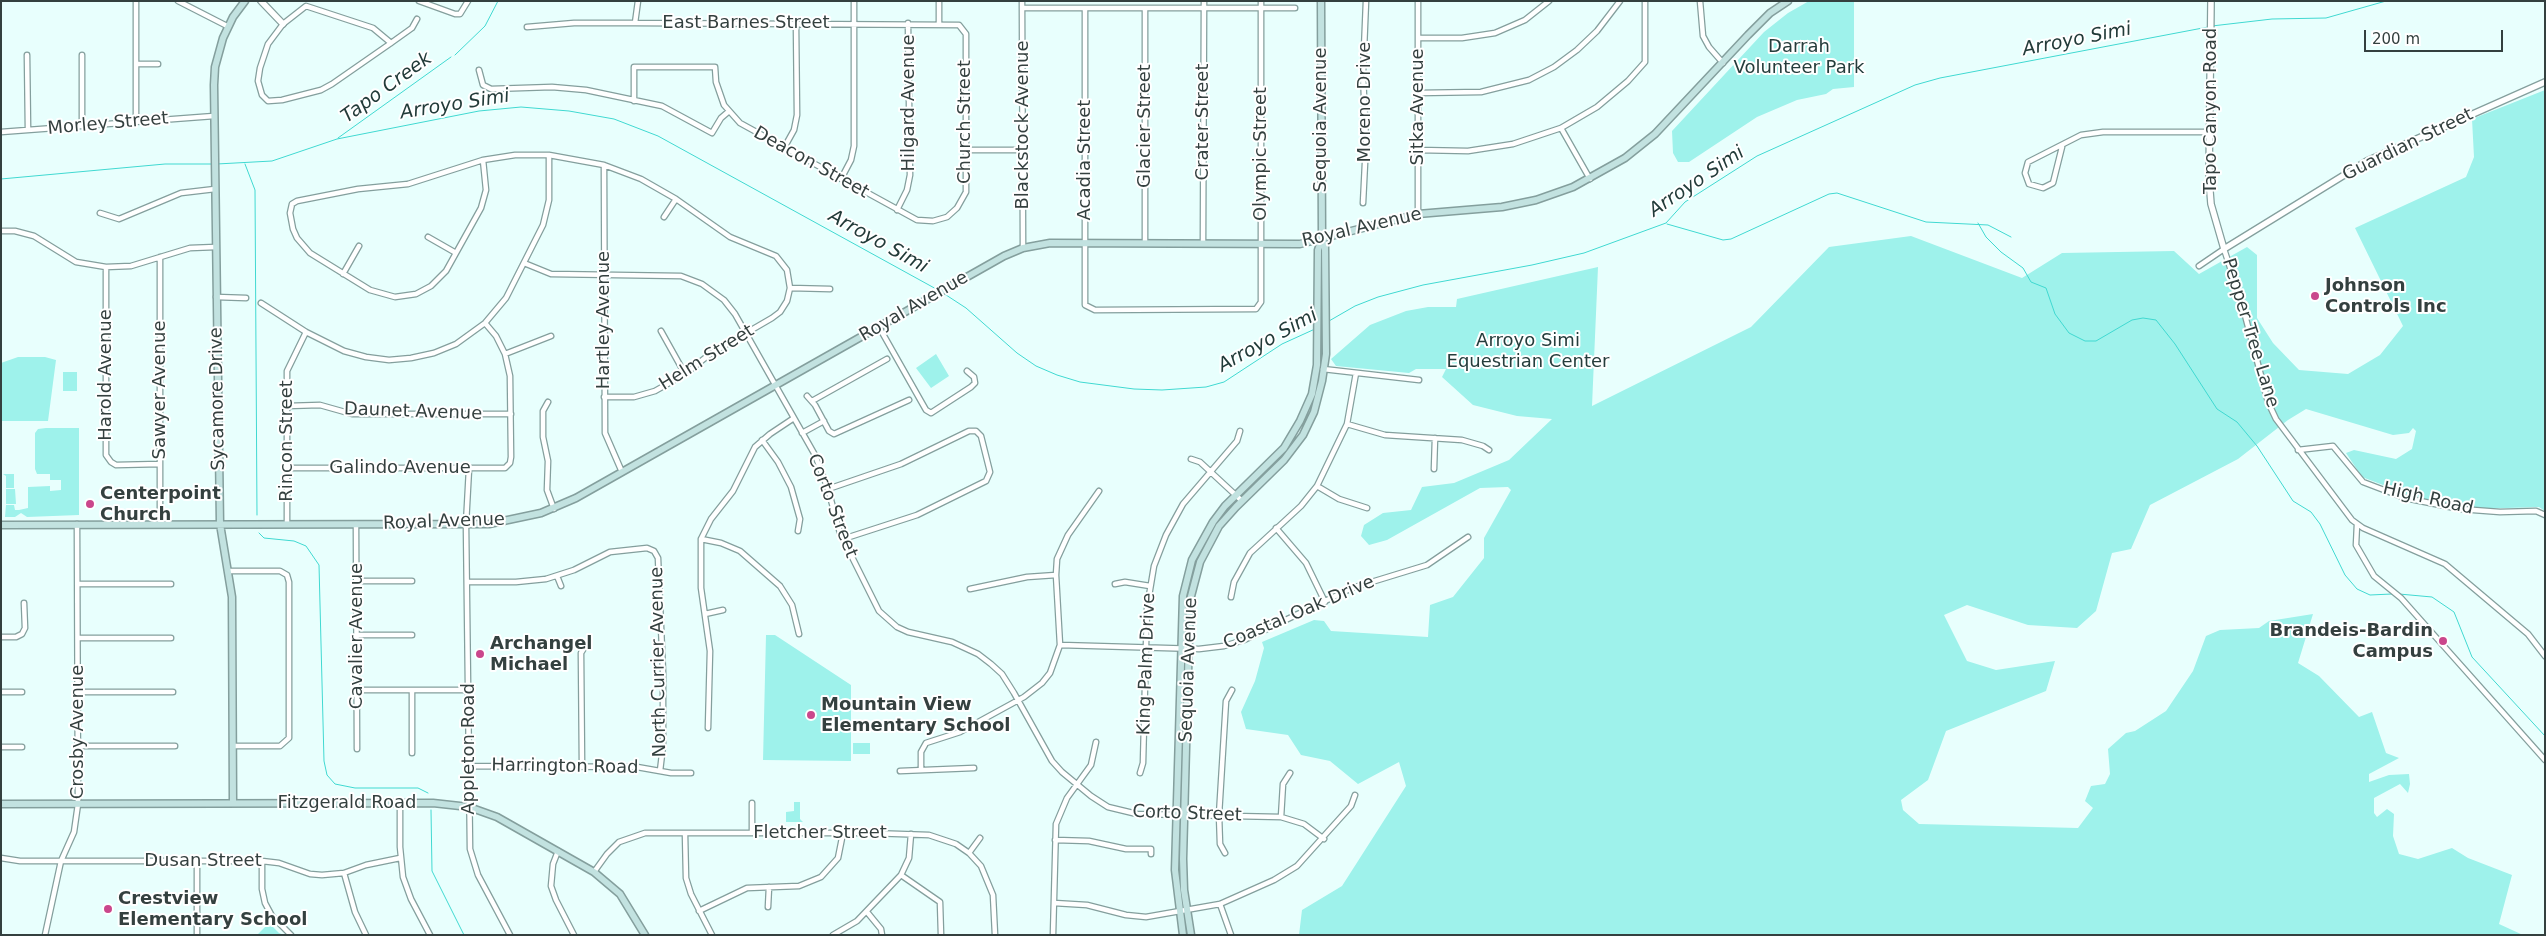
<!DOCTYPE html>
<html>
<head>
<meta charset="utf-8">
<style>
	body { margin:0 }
	#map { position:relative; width:2546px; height:936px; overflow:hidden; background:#e8fffd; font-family:"DejaVu Sans",sans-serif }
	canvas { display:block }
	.frame { position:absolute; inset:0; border:2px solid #34403f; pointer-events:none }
	.scale { position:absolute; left:2364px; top:30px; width:139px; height:22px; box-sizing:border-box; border:2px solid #34403f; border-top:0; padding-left:6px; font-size:15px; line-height:18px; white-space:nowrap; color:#34403f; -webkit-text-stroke:4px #fff; paint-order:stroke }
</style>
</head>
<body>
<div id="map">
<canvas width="2546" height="936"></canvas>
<div class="frame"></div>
<div class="scale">200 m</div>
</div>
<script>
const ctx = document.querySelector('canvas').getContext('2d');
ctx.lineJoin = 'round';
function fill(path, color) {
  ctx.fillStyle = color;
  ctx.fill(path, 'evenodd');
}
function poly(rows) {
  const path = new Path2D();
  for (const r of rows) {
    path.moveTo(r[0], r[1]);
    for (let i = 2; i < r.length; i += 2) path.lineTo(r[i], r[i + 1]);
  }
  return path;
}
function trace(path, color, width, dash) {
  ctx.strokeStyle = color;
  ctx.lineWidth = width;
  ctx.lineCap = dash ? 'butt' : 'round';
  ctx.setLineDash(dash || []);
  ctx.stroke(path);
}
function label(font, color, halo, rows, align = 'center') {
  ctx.font = font + ' "DejaVu Sans",sans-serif';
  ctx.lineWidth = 4;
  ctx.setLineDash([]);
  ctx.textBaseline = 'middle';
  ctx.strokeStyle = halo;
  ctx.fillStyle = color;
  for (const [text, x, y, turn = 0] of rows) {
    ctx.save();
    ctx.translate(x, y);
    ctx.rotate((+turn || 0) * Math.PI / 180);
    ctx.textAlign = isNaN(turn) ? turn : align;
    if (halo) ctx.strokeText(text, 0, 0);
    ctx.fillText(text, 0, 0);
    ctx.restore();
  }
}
fill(poly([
	[1809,1,1854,1,1854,87,1833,89,1826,94,1797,100,1757,117,1689,162,1678,162,1673,153,1672,131,1764,32,1788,13],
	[2545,90,2545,511,2539,507,2474,509,2417,498,2362,477,2346,453,2354,450,2396,459,2412,449,2416,431,2413,428,2409,433,2393,435,2306,409,2288,420,2238,459,2150,505,2131,549,2112,553,2096,611,2077,628,2028,625,1967,605,1944,615,1967,661,1996,670,2055,661,2046,691,1946,731,1928,780,1901,800,1903,810,1919,824,2078,828,2093,808,2085,801,2091,786,2105,784,2110,774,2108,749,2126,733,2135,731,2166,711,2193,671,2206,636,2220,630,2259,628,2269,621,2313,614,2298,663,2319,676,2359,717,2372,712,2386,753,2399,758,2369,774,2369,782,2389,775,2409,774,2410,784,2408,793,2400,784,2374,798,2374,813,2377,817,2387,809,2394,814,2393,836,2399,854,2418,859,2452,848,2468,858,2512,875,2499,924,2523,935,1299,935,1302,910,1342,886,1406,786,1399,762,1358,784,1330,761,1301,755,1288,735,1246,729,1241,712,1255,681,1264,648,1262,642,1314,620,1324,621,1331,631,1428,637,1430,605,1453,597,1484,558,1484,538,1511,490,1508,487,1480,488,1387,540,1369,545,1361,536,1364,525,1383,513,1411,510,1422,487,1454,483,1509,460,1552,419,1517,416,1473,405,1442,377,1446,369,1416,369,1409,373,1336,366,1331,359,1370,325,1406,311,1428,307,1456,307,1457,299,1598,267,1592,406,1751,327,1829,247,1911,236,2022,278,2062,253,2174,251,2199,274,2247,247,2257,255,2257,318,2273,343,2299,370,2348,374,2380,355,2403,326,2355,228,2466,177,2474,157,2472,119],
	[936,354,949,376,931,388,916,368],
	[18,357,45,357,56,360,48,421,1,421,1,363],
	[63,372,77,372,77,391,63,391],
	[46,428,79,428,79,515,27,517,21,513,15,517,5,517,6,505,14,505,15,510,19,510,28,508,28,487,50,486,50,491,61,490,61,480,50,480,50,474,37,474,35,469,35,433,38,429],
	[3,474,14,474,14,488,6,488,6,476],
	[6,489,15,489,16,504,6,504],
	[766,635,775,635,851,685,851,761,763,760],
	[853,743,870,743,870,754,853,754],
	[794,802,800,802,800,819,803,822,786,822,786,812,794,811],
	[269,923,279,933,284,935,257,935]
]), '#9ef2eb');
trace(poly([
	[2212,26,2272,19,2326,18,2386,1],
	[455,55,485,26,498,1],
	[338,138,451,57],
	[217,164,272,161,337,139,479,111,521,107,569,111,614,119,658,136,938,290],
	[245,164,255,190,257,515],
	[1,179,165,164,213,164],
	[1978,223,1986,237,2001,252,2023,268,2031,282,2046,288,2055,314,2069,333,2085,341,2096,341,2132,320,2143,318,2156,320,2175,344,2217,409,2237,422,2257,446,2293,501,2311,512,2320,524,2345,575,2357,589,2370,595,2392,594],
	[1667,224,1723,240,1731,239,1829,194,1837,193,1926,222,1988,225,2011,237],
	[943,293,966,308,1017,353,1036,366,1057,375,1080,382,1134,389,1162,390,1206,387,1224,382,1282,344,1315,329],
	[1329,321,1355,306,1378,297,1423,285,1532,265,1584,253,1666,223,1685,202,1757,156,1915,85,1940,78,2208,27],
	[259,533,264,538,294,541,306,546,319,565,324,761,327,775,335,784,355,788,418,788,428,793],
	[2399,594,2432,597,2454,612,2472,657,2545,736],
	[431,810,432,871,464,935]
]), '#40d9d1', 1);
const minor = poly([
	[178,1,227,26],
	[419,1,455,14,460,14,468,1],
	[939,1,939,23],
	[1022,1,1023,248],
	[1700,1,1703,36,1709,47,1723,63],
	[1022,8,1295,8],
	[1085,8,1085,305,1095,310,1256,309,1261,302,1261,1],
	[1145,8,1145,243],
	[635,23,638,1],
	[527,27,574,23,635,23,959,25,966,34,966,192,957,208,947,217,933,221,917,220,740,123,724,105,716,82,715,67,634,67,634,101],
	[1418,38,1462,38,1495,33,1525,20,1549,1],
	[391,43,373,28,306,6,283,24,268,44,260,68,258,81,262,95,268,101,282,100,321,90,332,84,391,43,412,28,417,19],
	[27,55,28,130],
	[82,55,82,126],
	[136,64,158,64],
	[479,70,483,85,491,89,552,87,586,90,662,106,712,133,721,118,728,112],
	[1418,93,1481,92,1529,80,1554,67,1577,50,1597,31,1620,1],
	[136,121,136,1],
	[1561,128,1590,179],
	[1,132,214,116],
	[2062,147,2053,183,2043,188,2029,184,2025,173,2028,162,2081,135,2103,132,2209,132],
	[784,148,794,130,797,115,796,23],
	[965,150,1023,150],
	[1418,150,1468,151,1513,144,1561,128,1597,107,1628,81,1645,62,1645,1],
	[483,160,486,190,481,208,446,271,431,286,416,294,395,297,370,290,310,253,297,238,293,229,290,213,292,204,297,201,358,189,408,184,483,160,515,155,549,155,604,165,641,179,676,199,730,237,776,256,787,270,790,288,787,301,780,312,772,318,710,354,685,374,655,391,634,397,604,397],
	[604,165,605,433,622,472],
	[841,179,851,160,854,146,854,1],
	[1363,203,1366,143,1363,74,1366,1],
	[897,210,907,190,910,175,908,23],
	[100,213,119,219,181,193,215,189],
	[1418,214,1418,1],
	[664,217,676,199],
	[1,231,15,231,34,236,76,262,106,267,131,266,190,248,216,247],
	[428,237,456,253],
	[1203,243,1204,1],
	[160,257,160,524],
	[524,263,551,274,681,276,702,284,724,300,735,314,815,455,828,489,840,533,879,611,897,627,908,632,952,642,978,654,991,664,1002,674,1014,693,1052,761,1062,772,1091,796,1108,807,1137,814,1281,817,1304,824,1324,839],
	[2199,266,2224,249,2242,304,2268,402,2276,419,2352,520,2363,528,2445,564,2528,634,2545,656],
	[106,267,106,455,111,462,116,465,160,464],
	[343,274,359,246],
	[790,288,830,289],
	[216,297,246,298],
	[261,303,306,332,344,351,366,357,389,360,411,358,434,353,456,344,485,323,506,298,543,225,549,200,549,155],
	[879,327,926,410,931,413,971,387,975,383,974,377,967,371],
	[661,331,685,374],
	[505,354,551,336],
	[1323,369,1419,380],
	[807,396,815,405,829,431,834,434,909,400],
	[812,401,887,359],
	[548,402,543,411,543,437,548,461,547,490,554,509],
	[287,406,320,405,352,414,511,414],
	[1347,424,1385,435,1462,440,1483,446,1489,450],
	[802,433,824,421],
	[762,440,778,462,791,487,800,519,798,531],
	[2298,450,2333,446,2363,482,2405,498,2460,509,2500,512,2536,511,2545,515],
	[1191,459,1200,462,1242,501],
	[287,468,505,468,510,463,511,457,510,376,505,354,496,336,485,323],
	[469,469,466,524,470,849,478,875,510,935],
	[1434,469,1435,438],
	[1317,486,1339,499,1367,508],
	[828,489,901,464,969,431,976,431,981,436,990,472,986,481,917,515,843,539],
	[287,524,287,371,306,332],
	[356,524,357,749],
	[2357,524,2356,545,2374,576,2401,598,2545,760],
	[1276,528,1306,563,1325,602],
	[701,539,721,543,740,551,780,586,792,605,799,634],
	[229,571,280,571,287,575,289,582,289,738,280,746,233,746],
	[557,576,561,586],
	[357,581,412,581],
	[468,582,516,582,546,579,574,570,610,552,647,548,654,551,658,558,663,672,663,746,660,771],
	[78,584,171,584],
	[1115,584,1125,582,1150,586],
	[970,589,1027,577,1056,575],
	[1231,597,1234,582,1250,553,1301,506,1317,486,1347,424,1356,373],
	[705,614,723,610],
	[357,635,412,635],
	[1,637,16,637,22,634,25,628,24,603],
	[78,638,171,638],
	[1060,645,1199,649,1224,646,1244,640,1352,588,1427,565,1468,537],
	[357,690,468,690],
	[412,690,412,753],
	[1,692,22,692],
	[78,692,173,692],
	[708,728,710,651,701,588,701,539,711,519,733,491,755,447,770,434,794,418],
	[78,746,175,746],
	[1,747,22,747],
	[469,766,637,767,671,773,691,773],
	[582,766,581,653,586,645],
	[921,770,921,752,926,743,960,732,1024,697,1042,683,1050,673,1060,645,1056,575,1057,559,1068,535,1099,491],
	[900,771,974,768],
	[1140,773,1143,763,1147,608,1154,566,1166,535,1183,504,1237,441,1240,431],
	[400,803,400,847,403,877,411,899,430,935],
	[752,803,752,833],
	[1281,817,1283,784,1290,773],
	[685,833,686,878,691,894,712,935],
	[1055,840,1089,841,1126,849,1151,849,1151,854],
	[558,851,553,864,551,886,556,900,574,935],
	[969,853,980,838],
	[1225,853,1220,844,1219,815,1226,701,1232,690],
	[1,858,20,861,262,861,279,863,310,874,322,875,344,873,366,865,400,858],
	[197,861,197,935],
	[262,861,262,889,265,903,272,916,291,935],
	[594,872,607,854,619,842,645,833,870,833,929,835,956,844,969,853,981,866,993,895,995,935],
	[344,873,355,912,366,935],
	[901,875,940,902,941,935],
	[1054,903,1087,905,1126,915,1146,917,1220,904,1274,880,1297,866,1351,806,1355,795],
	[1220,904,1231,935],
	[768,907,769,887],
	[699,911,747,888,799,886,821,877,838,858,843,833],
	[867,912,881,929,882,935],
	[45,935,61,861,74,832,78,804,77,524],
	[833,935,857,921,901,875,909,858,911,834],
	[1053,935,1056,824,1067,798,1091,765,1096,742]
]);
const tertiary = poly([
	[261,1,283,24],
	[2211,1,2209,179,2211,204,2224,249,2367,161,2545,82]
]);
const secondary = poly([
	[1,525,489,524,541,513,576,498,622,472,1004,256,1023,248,1050,243,1300,244,1418,214,1502,207,1536,200,1573,187,1625,158,1655,134,1748,35,1770,13,1788,1],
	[233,803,232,597,220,524,214,85,215,67,223,38,233,17,245,1],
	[1,804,433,803,469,807,497,817,594,872,620,894,645,935],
	[1183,935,1175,870,1183,596,1192,560,1213,522,1225,506,1284,448,1300,421,1312,394,1317,365,1318,250,1322,239,1321,1],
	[1191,935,1184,890,1183,859,1190,600,1200,562,1219,526,1236,507,1284,460,1303,435,1314,412,1322,381,1326,354,1325,247,1322,239]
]);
trace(minor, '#849f9d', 7);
trace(tertiary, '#849f9d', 8);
trace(secondary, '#849f9d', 9);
trace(minor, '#fff', 4.5);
trace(tertiary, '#fff', 5.5);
trace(secondary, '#c2e2e0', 6);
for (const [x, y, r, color] of [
	[2315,296,5,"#ca478c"],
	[90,504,5,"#ca478c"],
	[2443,641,5,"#ca478c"],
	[480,654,5,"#ca478c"],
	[811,715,5,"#ca478c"],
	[108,909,5,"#ca478c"]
]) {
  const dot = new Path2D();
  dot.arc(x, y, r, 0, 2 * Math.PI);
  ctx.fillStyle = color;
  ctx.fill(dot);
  trace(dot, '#fff', 2);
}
label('18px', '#34403f', '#fff', [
	["East Barnes Street",746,23],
	["Moreno Drive",1365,102,-90],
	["Hilgard Avenue",909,103,-90],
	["Sitka Avenue",1418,107,-90],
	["Tapo Canyon Road",2211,111,-90],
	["Sequoia Avenue",1321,120,-90],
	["Church Street",965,122,-90],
	["Crater Street",1203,122,-90],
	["Morley Street",108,124,-5],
	["Blackstock Avenue",1023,125,-90],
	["Glacier Street",1145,126,-90],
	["Guardian Street",2408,145,-26],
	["Olympic Street",1261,154,-90],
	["Acadia Street",1085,160,-90],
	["Deacon Street",811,163,29],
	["Royal Avenue",1362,228,-13],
	["Royal Avenue",914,307,-30],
	["Hartley Avenue",604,320,-90],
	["Pepper Tree Lane",2250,333,73],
	["Helm Street",707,358,-32],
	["Harold Avenue",106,375,-90],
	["Sawyer Avenue",160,390,-90],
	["Sycamore Drive",218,399,-91],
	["Daunet Avenue",413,412,2],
	["Rincon Street",287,441,-90],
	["Galindo Avenue",400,468],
	["High Road",2428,499,13],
	["Corto Street",832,506,69],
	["Royal Avenue",444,522,-2],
	["Coastal Oak Drive",1299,613,-23],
	["Cavalier Avenue",357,636,-90],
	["North Currier Avenue",659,662,-91],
	["King Palm Drive",1147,664,-88],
	["Sequoia Avenue",1189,670,-88],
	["Crosby Avenue",78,732,-90],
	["Appleton Road",469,749,-90],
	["Harrington Road",565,767,1],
	["Fitzgerald Road",347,803],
	["Corto Street",1187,814,2],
	["Fletcher Street",820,833],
	["Dusan Street",203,861]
]);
label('18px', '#253d3c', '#fff', [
	["Darrah",1799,47],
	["Volunteer Park",1799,68],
	["Arroyo Simi",1528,341],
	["Equestrian Center",1528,362]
]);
label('bold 18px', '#34403f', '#fff', [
	["Johnson",2325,286],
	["Controls Inc",2325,307],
	["Centerpoint",100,494],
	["Church",100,515],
	["Brandeis-Bardin",2433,631,"right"],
	["Campus",2433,652,"right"],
	["Archangel",490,644],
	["Michael",490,665],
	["Mountain View",821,705],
	["Elementary School",821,726],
	["Crestview",118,899],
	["Elementary School",118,920]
], 'left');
label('italic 19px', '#223b39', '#fff', [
	["Arroyo Simi",2077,40,-11],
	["Tapo Creek",387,88,-36],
	["Arroyo Simi",455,105,-9],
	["Arroyo Simi",1697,182,-34],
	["Arroyo Simi",878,242,29],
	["Arroyo Simi",1268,341,-29]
]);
</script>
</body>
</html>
